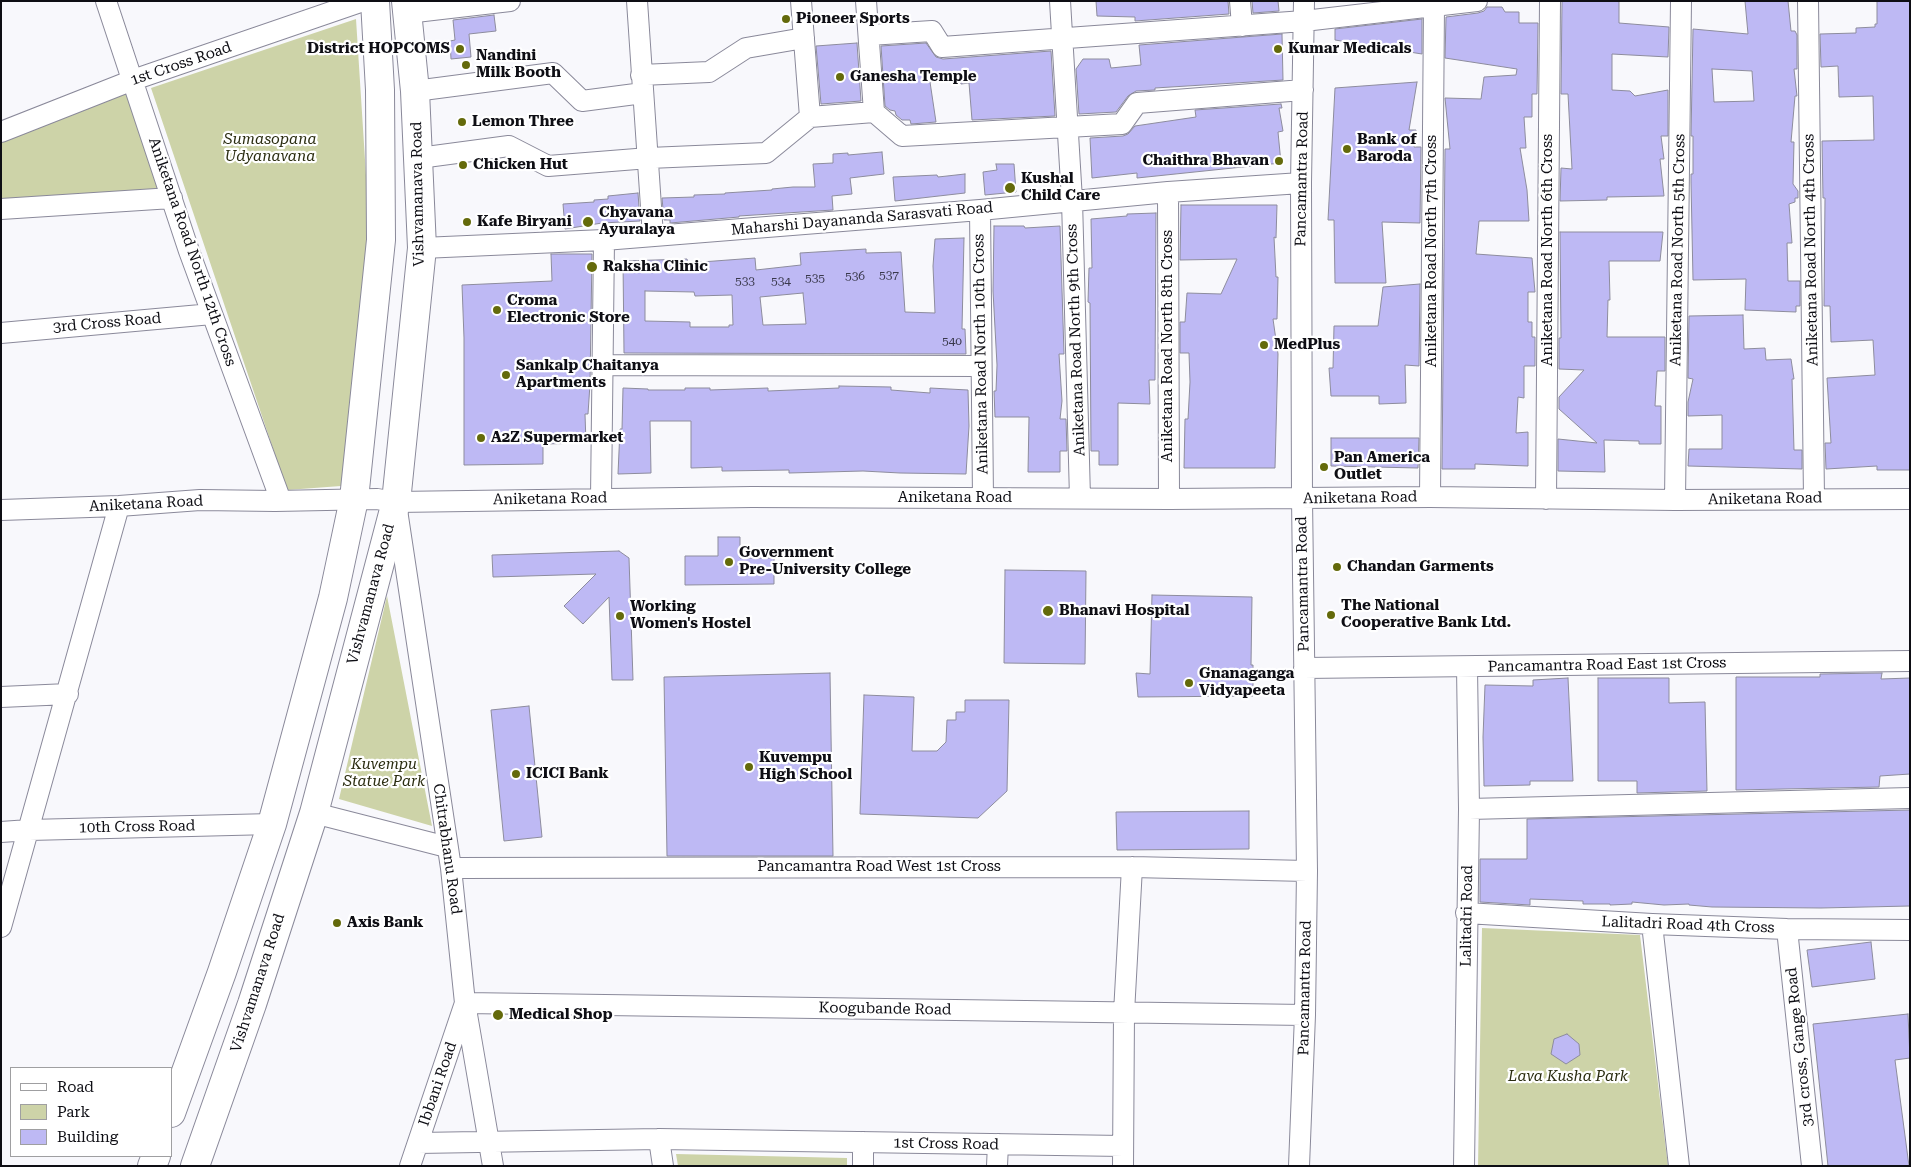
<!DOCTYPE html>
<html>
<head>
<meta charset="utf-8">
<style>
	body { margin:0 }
	#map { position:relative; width:1911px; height:1167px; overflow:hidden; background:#f8f8fc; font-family:"Roboto Serif",serif }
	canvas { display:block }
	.frame { position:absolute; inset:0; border:2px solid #0e0e14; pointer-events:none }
	.legend { position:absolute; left:10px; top:1067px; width:162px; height:90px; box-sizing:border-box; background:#fff; border:1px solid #9f9fa1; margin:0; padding:6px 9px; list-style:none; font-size:15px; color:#0e0e14 }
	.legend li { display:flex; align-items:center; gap:10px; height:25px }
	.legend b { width:25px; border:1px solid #9f9fa1 }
</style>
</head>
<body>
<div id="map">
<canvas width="1911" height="1167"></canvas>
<div class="frame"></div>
<ul class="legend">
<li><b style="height:6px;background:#fff"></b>Road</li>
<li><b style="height:14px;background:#cdd3a8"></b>Park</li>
<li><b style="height:14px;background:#beb9f4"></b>Building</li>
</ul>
</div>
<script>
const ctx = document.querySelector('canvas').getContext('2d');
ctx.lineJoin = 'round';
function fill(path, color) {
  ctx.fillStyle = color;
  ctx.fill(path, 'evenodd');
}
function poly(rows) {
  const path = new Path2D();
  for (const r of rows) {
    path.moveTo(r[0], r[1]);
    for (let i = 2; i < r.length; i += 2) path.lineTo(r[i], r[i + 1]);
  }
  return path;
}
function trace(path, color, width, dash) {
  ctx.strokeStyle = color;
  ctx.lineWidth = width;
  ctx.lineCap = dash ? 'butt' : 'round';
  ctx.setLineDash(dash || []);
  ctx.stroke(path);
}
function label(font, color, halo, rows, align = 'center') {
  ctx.font = font + ' "Roboto Serif",serif';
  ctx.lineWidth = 4.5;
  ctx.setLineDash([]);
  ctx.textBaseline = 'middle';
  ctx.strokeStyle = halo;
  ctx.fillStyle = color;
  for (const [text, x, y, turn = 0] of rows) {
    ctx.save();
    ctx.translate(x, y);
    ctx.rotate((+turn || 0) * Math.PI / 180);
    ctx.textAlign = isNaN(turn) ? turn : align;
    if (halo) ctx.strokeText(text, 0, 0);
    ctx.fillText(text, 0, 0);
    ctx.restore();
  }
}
fill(poly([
	[356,19,370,238,341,486,287,490,151,88],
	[128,88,162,192,1,201,1,140],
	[387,596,432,826,339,799],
	[1482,928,1640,935,1668,1166,1478,1166],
	[676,1154,847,1158,847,1166,678,1166]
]), '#cdd3a8');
const building = poly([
	[1096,1,1228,1,1229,14,1135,21,1135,17,1097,16,1096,1],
	[1252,1,1278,1,1279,11,1253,13,1252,1],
	[1562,1,1619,1,1619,23,1669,27,1668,57,1612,54,1612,90,1630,91,1635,96,1668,90,1668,136,1661,136,1664,159,1660,159,1664,196,1607,197,1607,200,1560,201,1561,168,1572,169,1568,94,1561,94,1562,1],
	[1745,1,1788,1,1791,31,1795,31,1797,35,1797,69,1794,69,1797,96,1795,96,1791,142,1794,142,1793,184,1798,191,1798,198,1795,198,1795,202,1789,204,1792,243,1787,243,1788,281,1800,281,1800,306,1796,306,1796,312,1745,310,1746,279,1693,280,1691,182,1691,174,1693,174,1693,136,1691,136,1693,29,1748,34,1745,1],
	[1712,69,1752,71,1754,101,1714,102,1712,69],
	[1877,1,1910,1,1910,470,1877,470,1877,466,1826,469,1825,443,1831,443,1827,378,1875,375,1873,340,1831,342,1830,306,1824,306,1825,198,1823,198,1822,141,1874,140,1873,96,1839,97,1838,66,1821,67,1820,34,1856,33,1856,28,1875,27,1875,24,1877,24,1877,1],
	[1487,7,1502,7,1505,12,1519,12,1519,23,1538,23,1537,94,1532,94,1532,117,1524,117,1526,148,1520,148,1527,190,1529,221,1479,221,1476,254,1532,258,1535,292,1528,292,1528,322,1532,322,1532,337,1535,337,1535,366,1524,366,1524,398,1518,397,1516,433,1528,432,1528,466,1475,464,1475,469,1442,469,1445,149,1450,149,1445,98,1481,99,1484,77,1516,75,1517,69,1445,58,1446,17,1478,13,1484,11,1487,7],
	[494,15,496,31,469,34,471,57,451,59,450,41,455,40,453,20,494,15],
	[1422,19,1422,54,1335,40,1335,29,1422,19],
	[1282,34,1283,80,1155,88,1155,90,1136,91,1128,96,1116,112,1079,114,1076,69,1083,59,1109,59,1111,68,1141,65,1139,45,1282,34],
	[857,43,861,101,821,104,816,46,857,43],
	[926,43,936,57,943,59,1051,51,1055,116,972,120,969,83,961,84,959,77,930,82,936,122,911,124,910,120,902,120,896,115,895,111,890,110,885,106,881,46,926,43],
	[1417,82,1409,130,1416,130,1414,147,1421,147,1420,223,1382,222,1386,283,1335,283,1334,220,1328,220,1335,88,1417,82],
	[1281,104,1282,108,1279,108,1283,131,1278,132,1281,163,1137,178,1137,173,1092,178,1090,138,1123,136,1128,134,1135,126,1196,117,1195,110,1281,104],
	[882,152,884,174,850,178,852,194,832,196,833,210,739,216,739,217,670,223,670,220,664,220,662,198,694,197,694,195,725,194,725,193,772,190,772,189,793,187,815,187,813,164,833,163,833,154,848,153,848,155,882,152],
	[996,164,1014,164,1016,192,985,195,983,172,997,170,996,164],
	[965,174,965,193,895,201,893,177,937,175,938,177,965,174],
	[638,193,640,221,602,223,565,229,563,204,594,202,594,200,608,199,608,196,638,193],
	[1181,205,1277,205,1276,238,1274,237,1276,277,1278,277,1277,319,1273,319,1278,354,1275,468,1184,468,1185,419,1188,419,1190,382,1189,353,1180,353,1180,322,1185,322,1187,293,1221,294,1237,259,1180,260,1181,205],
	[1156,213,1155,380,1149,380,1150,404,1118,403,1118,465,1099,465,1099,451,1091,451,1090,303,1088,302,1089,268,1092,268,1091,219,1127,216,1127,214,1156,213],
	[994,226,1024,226,1025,228,1060,226,1064,354,1059,354,1062,401,1060,419,1066,419,1067,451,1060,451,1060,472,1028,472,1029,417,995,417,994,391,996,391,997,365,993,291,994,226],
	[1560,232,1663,232,1660,261,1609,261,1610,300,1608,300,1607,337,1665,337,1665,371,1657,371,1655,406,1661,406,1661,444,1639,444,1639,441,1604,440,1605,472,1558,471,1558,439,1597,443,1559,409,1559,397,1584,370,1559,369,1559,338,1561,338,1560,232],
	[964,238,962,329,965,329,966,354,624,353,623,261,687,259,688,263,755,258,756,270,801,265,800,253,866,249,866,253,901,252,905,312,935,313,933,266,935,239,964,238],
	[645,291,694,292,695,296,732,295,733,325,729,325,729,327,690,327,690,322,645,321,645,291],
	[803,293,806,324,763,325,760,297,803,293],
	[551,254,592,254,590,384,588,414,585,414,586,443,543,444,543,464,464,465,464,338,462,285,552,281,551,254],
	[1420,284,1419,366,1405,365,1406,403,1379,404,1379,396,1331,396,1329,368,1333,368,1334,326,1378,326,1383,287,1420,284],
	[1743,315,1744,349,1765,348,1766,360,1791,359,1794,379,1792,379,1794,450,1802,450,1802,469,1688,466,1689,449,1722,449,1722,415,1688,416,1688,402,1693,379,1688,378,1689,316,1743,315],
	[839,386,891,387,891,390,930,393,930,388,968,390,969,426,966,474,900,473,863,471,789,473,789,470,722,471,722,467,691,468,691,421,650,421,651,473,618,474,620,429,622,429,623,388,648,389,648,390,685,390,685,388,710,388,710,390,768,388,768,391,839,388,839,386],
	[1331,438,1419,438,1418,468,1331,466,1331,438],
	[718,537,740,537,740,558,774,558,774,584,685,585,685,556,718,556,718,537],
	[619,551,629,558,633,680,612,680,609,597,583,624,564,606,596,574,493,577,492,555,619,551],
	[1005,570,1086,571,1085,664,1004,663,1005,570],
	[1152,595,1252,597,1251,665,1253,665,1253,696,1138,697,1136,673,1150,674,1152,595],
	[830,673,833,856,667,856,664,677,830,673],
	[1882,673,1881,679,1910,678,1910,774,1880,776,1879,787,1736,790,1736,677,1820,677,1820,674,1882,673],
	[1568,678,1573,781,1530,781,1530,785,1484,786,1483,737,1485,685,1533,686,1533,680,1568,678],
	[1598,678,1669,678,1669,703,1705,702,1707,791,1637,793,1637,781,1598,781,1598,678],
	[864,695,914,697,912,751,937,751,946,742,947,720,956,720,956,712,965,712,965,700,1009,700,1007,791,978,818,860,814,864,695],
	[529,706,542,837,504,841,491,710,529,706],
	[1910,810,1910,906,1821,908,1712,907,1689,905,1689,904,1664,905,1632,902,1632,904,1610,905,1610,904,1583,904,1583,901,1530,899,1530,905,1480,902,1480,859,1527,859,1527,819,1910,810],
	[1249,811,1249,849,1117,850,1116,812,1249,811],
	[1871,942,1875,979,1812,987,1807,950,1871,942],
	[1908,1014,1910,1058,1895,1060,1909,1166,1828,1166,1813,1024,1908,1014],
	[1567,1034,1579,1044,1580,1055,1566,1064,1551,1054,1554,1039,1567,1034]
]);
fill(building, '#beb9f4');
trace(building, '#8d8c9d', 1);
const minor = poly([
	[106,1,189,251,281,501],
	[637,1,653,236],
	[801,1,810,117],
	[866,1,874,112,902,136,1122,124,1137,103,1303,90],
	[1060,1,1072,200,1080,498],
	[1240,1,1242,26],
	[1808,1,1814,498],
	[407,13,510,1],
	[869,35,932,31,942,47,1304,21,1477,1],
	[641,75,709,72,746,48,804,38],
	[415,91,553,73,582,101,643,93],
	[1,132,133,80,363,1],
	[419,158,509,146,548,166,649,158,766,153,810,117,874,112],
	[1168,192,1169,499],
	[1,209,172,198],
	[980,210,983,498],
	[422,248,604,240,980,210,1168,192,1301,183],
	[1,333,212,314],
	[602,365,980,366],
	[1430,497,1434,6],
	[601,498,604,240],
	[1546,499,1550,1],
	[1675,500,1681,1],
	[1,510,119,506,200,500,275,501,377,499,396,502,752,497,1169,499,1430,497,1675,500,1910,499],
	[397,510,451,868,465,1003,493,1166],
	[1304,668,1910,661],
	[1,697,68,694],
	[1469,809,1910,798],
	[314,813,447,847],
	[1,832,29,830,272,824],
	[451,868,1132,867,1307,871],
	[1466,913,1652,924,1787,929,1910,930],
	[1652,924,1679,1166],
	[1,927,119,506],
	[1787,929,1812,1166],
	[659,1139,663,1166],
	[418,1143,659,1139,1123,1146],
	[410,1166,465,1003,1305,1015],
	[863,1166,863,1142],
	[997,1166,998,1144],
	[1123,1166,1124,1013,1132,867],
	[1299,1166,1305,1015,1307,871,1302,499,1301,183,1304,1],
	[1464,1166,1469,809,1467,667]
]);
const secondary = poly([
	[171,1113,222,972,272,824,333,598,354,499,381,240,380,90,375,1],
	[152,1166,156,1156],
	[195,1166,252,1004,314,813,396,502,422,248,415,91,406,1]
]);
trace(minor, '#8a899a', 22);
trace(secondary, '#8a899a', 30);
trace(minor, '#fff', 20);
trace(secondary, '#fff', 28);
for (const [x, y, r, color] of [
	[786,19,5,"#646a0b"],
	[460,49,5,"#646a0b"],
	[1278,49,5,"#646a0b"],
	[466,65,5,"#646a0b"],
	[840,77,5,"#646a0b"],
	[462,122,5,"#646a0b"],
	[1347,149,5,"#646a0b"],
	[1279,161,5,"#646a0b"],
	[463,165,5,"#646a0b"],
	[1010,188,6,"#646a0b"],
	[467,222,5,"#646a0b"],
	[588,222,6,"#646a0b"],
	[592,267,6,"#646a0b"],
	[497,310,5,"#646a0b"],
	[1264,345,5,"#646a0b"],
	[506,375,5,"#646a0b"],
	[481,438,5,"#646a0b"],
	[1324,467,5,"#646a0b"],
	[729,562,5,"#646a0b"],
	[1337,567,5,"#646a0b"],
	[1048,611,6,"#646a0b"],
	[1331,615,5,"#646a0b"],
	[620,616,5,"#646a0b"],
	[1189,683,5,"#646a0b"],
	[749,767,5,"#646a0b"],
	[516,774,5,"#646a0b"],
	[337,923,5,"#646a0b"],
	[498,1015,6,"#646a0b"]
]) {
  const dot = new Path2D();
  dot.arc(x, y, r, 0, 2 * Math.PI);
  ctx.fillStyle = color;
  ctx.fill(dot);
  trace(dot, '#fff', 2);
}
label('12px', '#3a394c', null, [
	["537",889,275],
	["536",855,276],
	["535",815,278],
	["533",745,281],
	["534",781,281],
	["540",952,341]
]);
label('bold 15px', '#0e0e14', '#fff', [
	["Pioneer Sports",796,19],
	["District HOPCOMS",450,49,"right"],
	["Kumar Medicals",1288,49],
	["Nandini",476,56],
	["Milk Booth",476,73],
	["Ganesha Temple",850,77],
	["Lemon Three",472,122],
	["Bank of",1357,140],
	["Baroda",1357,157],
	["Chaithra Bhavan",1269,161,"right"],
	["Chicken Hut",473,165],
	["Kushal",1021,179],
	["Child Care",1021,196],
	["Chyavana",599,213],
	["Ayuralaya",599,230],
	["Kafe Biryani",477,222],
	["Raksha Clinic",603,267],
	["Croma",507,301],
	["Electronic Store",507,318],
	["MedPlus",1274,345],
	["Sankalp Chaitanya",516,366],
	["Apartments",516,383],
	["A2Z Supermarket",491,438],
	["Pan America",1334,458],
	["Outlet",1334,475],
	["Government",739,553],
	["Pre-University College",739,570],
	["Chandan Garments",1347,567],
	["The National",1341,606],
	["Cooperative Bank Ltd.",1341,623],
	["Working",630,607],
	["Women's Hostel",630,624],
	["Bhanavi Hospital",1059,611],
	["Gnanaganga",1199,674],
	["Vidyapeeta",1199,691],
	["Kuvempu",759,758],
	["High School",759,775],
	["ICICI Bank",526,774],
	["Axis Bank",347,923],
	["Medical Shop",509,1015]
], 'left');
label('15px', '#0e0e14', '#fff', [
	["1st Cross Road",181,64,-19],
	["Pancamantra Road",1302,179,-89],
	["Vishvamanava Road",418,194,-91],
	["Maharshi Dayananda Sarasvati Road",862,219,-5],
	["Aniketana Road North 6th Cross",1548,250,-90],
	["Aniketana Road North 5th Cross",1678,250,-89],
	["Aniketana Road North 4th Cross",1811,250,-91],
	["Aniketana Road North 7th Cross",1432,251,-90],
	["Aniketana Road North 12th Cross",192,252,71],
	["3rd Cross Road",107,323,-5],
	["Aniketana Road North 9th Cross",1076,340,-92],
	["Aniketana Road North 8th Cross",1168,346,-90],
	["Aniketana Road North 10th Cross",981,354,-91],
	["Aniketana Road",955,498],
	["Aniketana Road",1360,498,-1],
	["Aniketana Road",550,499,-1],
	["Aniketana Road",1765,499,-1],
	["Aniketana Road",146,504,-3],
	["Pancamantra Road",1303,584,-91],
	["Vishvamanava Road",371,594,-75],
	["Pancamantra Road East 1st Cross",1607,665,-1],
	["10th Cross Road",137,827,-1],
	["Chitrabhanu Road",447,849,82],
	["Pancamantra Road West 1st Cross",879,867],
	["Lalitadri Road",1467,916,-89],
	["Lalitadri Road 4th Cross",1688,925,2],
	["Vishvamanava Road",258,983,-72],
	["Pancamantra Road",1305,988,-89],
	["Koogubande Road",885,1009,1],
	["3rd cross, Gange Road",1800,1047,-96],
	["Ibbani Road",438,1084,-71],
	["1st Cross Road",946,1144,1]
]);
label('italic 15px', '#2a2c10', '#fff', [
	["Sumasopana",270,140],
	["Udyanavana",270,157],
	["Kuvempu",384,765],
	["Statue Park",384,782],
	["Lava Kusha Park",1568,1077]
]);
</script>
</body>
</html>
